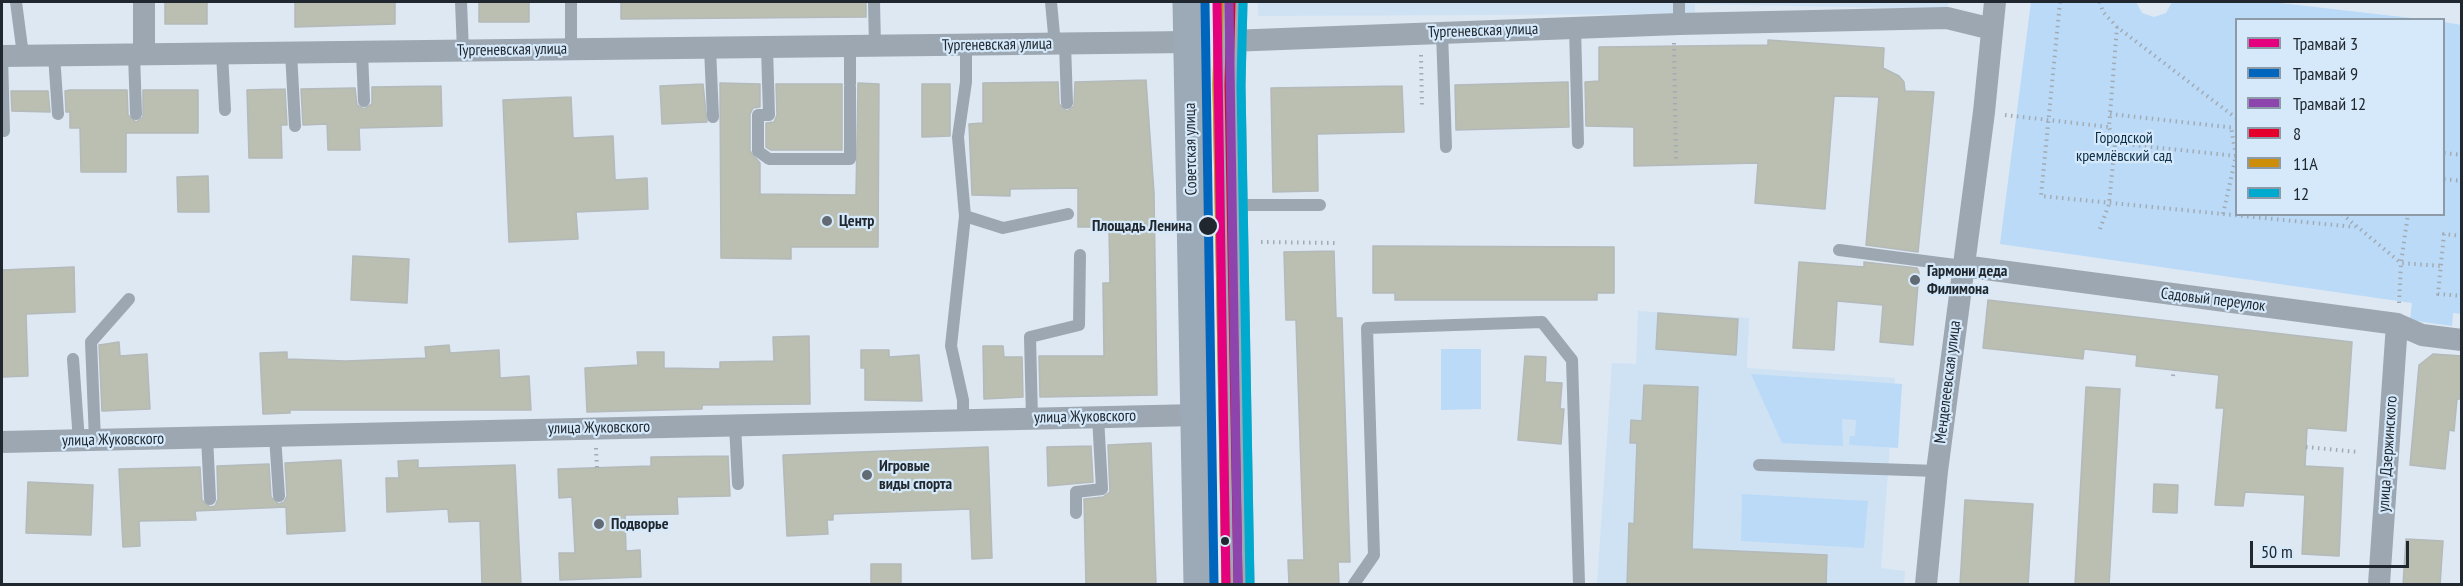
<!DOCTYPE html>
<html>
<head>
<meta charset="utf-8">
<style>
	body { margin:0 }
	#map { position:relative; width:2463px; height:586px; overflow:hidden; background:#dde8f3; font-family:"PT Sans Narrow",sans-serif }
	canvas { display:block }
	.frame { position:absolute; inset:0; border:3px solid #20272e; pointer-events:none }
	.legend { position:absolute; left:2235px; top:18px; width:210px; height:198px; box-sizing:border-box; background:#d5e9fb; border:2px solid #8d9ba9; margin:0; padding:8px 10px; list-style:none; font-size:18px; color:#20272e }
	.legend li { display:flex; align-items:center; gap:12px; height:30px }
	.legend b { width:30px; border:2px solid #8d9ba9 }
	.scale { position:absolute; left:2250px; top:541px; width:159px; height:27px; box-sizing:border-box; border:3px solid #20272e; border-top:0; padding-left:8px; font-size:18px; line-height:21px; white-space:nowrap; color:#20272e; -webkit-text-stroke:4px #d5e9fb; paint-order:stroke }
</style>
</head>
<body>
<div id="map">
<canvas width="2463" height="586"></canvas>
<div class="frame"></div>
<ul class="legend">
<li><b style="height:8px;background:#e5007d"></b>Трамвай 3</li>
<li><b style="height:8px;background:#0065bd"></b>Трамвай 9</li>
<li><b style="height:8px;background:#8e44ad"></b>Трамвай 12</li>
<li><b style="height:8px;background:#e4002b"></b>8</li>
<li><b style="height:8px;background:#cc8d09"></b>11А</li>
<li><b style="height:8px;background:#00a9ce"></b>12</li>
</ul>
<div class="scale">50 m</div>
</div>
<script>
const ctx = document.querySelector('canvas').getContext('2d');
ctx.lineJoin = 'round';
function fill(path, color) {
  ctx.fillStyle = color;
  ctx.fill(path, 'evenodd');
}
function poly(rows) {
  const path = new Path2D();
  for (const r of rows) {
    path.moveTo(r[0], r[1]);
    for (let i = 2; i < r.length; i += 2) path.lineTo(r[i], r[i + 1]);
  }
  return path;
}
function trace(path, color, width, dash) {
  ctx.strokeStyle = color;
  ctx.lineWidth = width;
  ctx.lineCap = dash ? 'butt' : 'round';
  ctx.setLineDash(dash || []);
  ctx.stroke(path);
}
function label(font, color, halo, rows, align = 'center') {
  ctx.font = font + ' "PT Sans Narrow",sans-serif';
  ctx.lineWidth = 4.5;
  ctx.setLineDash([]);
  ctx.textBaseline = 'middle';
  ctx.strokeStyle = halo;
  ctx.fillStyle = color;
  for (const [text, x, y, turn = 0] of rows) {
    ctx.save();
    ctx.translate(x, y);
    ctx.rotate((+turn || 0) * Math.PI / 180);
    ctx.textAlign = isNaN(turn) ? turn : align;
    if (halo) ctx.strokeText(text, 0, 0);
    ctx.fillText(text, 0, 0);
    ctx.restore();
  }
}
fill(poly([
	[1258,2,1948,2,1948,9,1695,4,1695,14,1264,16,1258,16],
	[1638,311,1749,318,1747,368,1895,378,1881,568,1905,571,1904,584,1597,584,1612,363,1636,364]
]), '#cfe2f4');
fill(poly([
	[2031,2,2136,2,2142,13,2154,17,2166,13,2172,2,2271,2,2420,19,2236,20,2236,214,2444,214,2444,22,2461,25,2462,314,2453,313,2452,326,2410,320,2412,303,2000,244],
	[1441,349,1481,349,1481,409,1441,410],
	[1751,374,1902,384,1898,448,1849,445,1850,436,1855,436,1856,420,1842,419,1843,446,1782,443],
	[1742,494,1868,501,1864,548,1741,541]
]), '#badaf7');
const building = poly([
	[165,2,207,2,207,24,165,24,165,2],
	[295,2,395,2,395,24,295,27,295,2],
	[479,2,529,2,529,22,479,22,479,2],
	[621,2,866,2,866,17,621,19,621,2],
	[1768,40,1884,48,1883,68,1899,76,1904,82,1905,91,1934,92,1918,252,1866,245,1879,97,1834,96,1825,209,1755,203,1758,163,1634,166,1634,127,1586,126,1585,82,1599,81,1599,47,1768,45,1768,40],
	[1146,80,1154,193,1157,395,1040,397,1039,356,1104,356,1103,283,1110,283,1109,227,1078,227,1078,188,1010,189,1010,196,972,195,969,124,983,123,983,83,1058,82,1059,104,1067,111,1074,106,1075,82,1146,80],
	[1568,82,1569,127,1456,130,1455,85,1568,82],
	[720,83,760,84,760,107,753,108,750,114,750,151,760,163,760,194,856,195,858,83,879,84,878,247,791,247,791,259,721,258,720,83],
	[703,84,707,122,662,124,660,86,703,84],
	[776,84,842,84,842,150,771,150,766,147,766,123,774,122,777,115,776,84],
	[922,84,950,84,950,136,922,137,922,84],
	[441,86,442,126,359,128,360,150,328,150,327,124,303,125,301,89,355,88,357,105,364,109,372,104,372,87,441,86],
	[1402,86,1404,132,1317,134,1318,191,1273,192,1271,88,1402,86],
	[285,89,287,125,281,125,282,158,249,158,247,90,285,89],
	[70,90,127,90,128,115,136,122,143,117,143,90,198,90,198,133,126,133,126,172,81,172,80,128,70,128,70,112,66,112,65,91,70,90],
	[11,91,48,91,50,112,12,111,11,91],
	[571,97,573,138,613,136,615,180,647,178,648,209,576,212,578,239,509,242,503,100,571,97],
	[208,176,209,212,178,212,177,177,208,176],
	[1373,246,1614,247,1614,293,1597,293,1597,300,1395,300,1395,293,1373,293,1373,246],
	[1334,251,1336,318,1342,318,1350,562,1338,562,1339,585,1289,585,1288,560,1304,560,1296,320,1286,320,1284,252,1334,251],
	[353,256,409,259,407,303,351,300,353,256],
	[1799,262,1864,267,1864,262,1917,268,1919,272,1913,345,1880,342,1883,305,1837,301,1834,350,1793,348,1799,262],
	[74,267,75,312,26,314,28,376,2,377,2,270,74,267],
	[1988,300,2352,342,2346,431,2307,428,2305,466,2343,468,2339,556,2302,554,2305,495,2245,492,2243,506,2215,505,2224,408,2216,408,2219,375,2136,366,2137,355,2084,349,2083,359,1983,348,1988,300],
	[1658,313,1738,319,1736,355,1656,349,1658,313],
	[809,336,810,404,702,405,702,409,587,412,585,368,638,365,637,352,664,352,664,368,720,369,720,362,774,361,773,337,809,336],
	[119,342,120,356,147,354,150,409,102,411,99,345,119,342],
	[449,345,450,353,499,350,500,378,529,376,531,410,290,410,290,413,263,414,260,353,287,352,287,359,346,361,426,358,425,347,449,345],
	[983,346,1003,346,1004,357,1022,357,1023,397,984,399,983,346],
	[861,350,889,350,889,357,919,355,922,401,865,400,865,368,861,368,861,350],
	[2433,354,2462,356,2462,399,2457,399,2454,431,2449,430,2445,469,2410,465,2419,365,2433,354],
	[1525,356,1546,357,1545,382,1562,383,1560,409,1564,409,1561,444,1518,440,1525,356],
	[1644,385,1698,387,1692,549,1827,555,1826,585,1627,585,1629,523,1634,524,1637,443,1630,443,1631,420,1642,421,1644,385],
	[2086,387,2120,389,2109,585,2075,585,2086,387],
	[1151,443,1156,585,1086,585,1084,499,1103,497,1110,492,1108,445,1151,443],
	[1091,446,1093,482,1048,486,1047,447,1091,446],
	[988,447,992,558,972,559,970,509,833,514,833,520,827,520,828,534,787,536,783,455,988,447],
	[728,456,730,496,677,497,678,514,625,515,626,551,640,550,641,577,560,580,559,553,575,553,572,497,559,498,558,469,651,466,651,457,728,456],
	[341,460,345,531,287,534,286,507,195,511,196,520,139,521,140,546,123,547,119,469,200,467,202,500,210,507,215,506,218,499,217,466,269,464,271,497,279,504,284,502,287,496,285,463,341,460],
	[418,460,418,468,515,465,521,585,482,585,480,521,449,522,448,509,387,512,386,478,399,478,398,461,418,460],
	[28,482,93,485,91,535,26,533,28,482],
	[2154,484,2178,485,2177,513,2153,512,2154,484],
	[1965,500,2033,504,2028,585,1960,585,1965,500],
	[2406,539,2443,541,2440,585,2403,585,2406,539],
	[871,564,901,564,901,585,871,585,871,564]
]);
fill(building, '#babfb2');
trace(building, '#b4b9b9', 1.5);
trace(poly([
	[2060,2,2041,196,2355,227],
	[2100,2,2103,12,2117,27,2236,118],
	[1674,43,1676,160],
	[1421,55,1422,108],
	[2110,114,2236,128],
	[2005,115,2109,127],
	[2115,143,2236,156],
	[2444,153,2462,155],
	[2444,179,2462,181],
	[2223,214,2236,156,2231,127],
	[2342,214,2401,263,2441,266],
	[2100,229,2109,204,2115,143,2109,127,2117,27],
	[2462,236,2444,234,2438,294,2462,296],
	[1261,242,1338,243],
	[2399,303,2401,263,2408,214],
	[2173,376,2174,370],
	[2306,447,2358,452],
	[596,448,597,468]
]), '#a2abb3', 4, [1.5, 4.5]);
trace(poly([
	[16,2,23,55],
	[461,2,463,51],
	[874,2,875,46],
	[1051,2,1055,45],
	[1679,2,1679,24],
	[1575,27,1578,143],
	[1442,32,1446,147],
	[1065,44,1067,103],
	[850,47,850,84],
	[710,48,713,117],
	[767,48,769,115,758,115,758,151,769,159,850,159,850,87],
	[571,50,571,2],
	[291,52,295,126],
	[362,52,364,101],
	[222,53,225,110],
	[134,54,136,114],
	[54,55,58,114],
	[2,56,4,131],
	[1232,205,1320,205],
	[965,216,1003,228,1068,214],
	[1839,250,1963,266],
	[73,359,79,441],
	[1032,418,1030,337,1079,325,1080,255],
	[963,420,963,400,951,346,965,216,958,137,966,82,966,46],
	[735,425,738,484],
	[275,436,279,496],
	[207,437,210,499],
	[95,440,91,342,129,299],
	[1759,465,1937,471],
	[1076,513,1076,492,1102,489,1098,417],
	[1354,584,1374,555,1367,328,1542,322,1572,360,1579,584]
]), '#9ca7b2', 12);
trace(poly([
	[1229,41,1679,24,1947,18,1992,29],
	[144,54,144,2],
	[2,56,1189,42],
	[1963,266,2397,324,2422,335,2462,340],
	[2,442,1197,415],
	[1926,584,1937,471,1984,112,1995,2],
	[2379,584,2397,324]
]), '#9ca7b2', 22);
trace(poly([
	[1189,2,1200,584],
	[1231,2,1229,85,1238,584]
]), '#9ca9b6', 33);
trace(poly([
	[1231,2,1229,85,1238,584]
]), '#e4002b', 9);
trace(poly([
	[1219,2,1217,85,1226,584]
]), '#cc8d09', 9);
trace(poly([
	[1243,2,1241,85,1250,584]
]), '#00a9ce', 9);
trace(poly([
	[1217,2,1226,584]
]), '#e5007d', 9);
trace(poly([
	[1205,2,1214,584]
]), '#0065bd', 9);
trace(poly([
	[1229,2,1238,584]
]), '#8e44ad', 9);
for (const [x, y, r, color] of [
	[827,221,6,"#626b73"],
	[1208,226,10,"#20272e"],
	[1915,280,6,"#626b73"],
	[867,475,6,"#626b73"],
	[599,524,6,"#626b73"],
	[1225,541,5,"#20272e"]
]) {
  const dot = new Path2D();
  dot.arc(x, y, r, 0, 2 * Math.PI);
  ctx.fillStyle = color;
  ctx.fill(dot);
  trace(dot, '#d5e9fb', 2);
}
label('16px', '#20272e', '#d5e9fb', [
	["Тургеневская улица",1483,31,-2],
	["Тургеневская улица",997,45,-1],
	["Тургеневская улица",512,50,-1],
	["Советская улица",1191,149,-91],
	["Садовый переулок",2213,300,7],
	["Менделеевская улица",1948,382,-83],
	["улица Жуковского",1085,417,-1],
	["улица Жуковского",599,428,-1],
	["улица Жуковского",113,440,-1],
	["улица Дзержинского",2388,454,-86]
]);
label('16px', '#0b2c45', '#d5e9fb', [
	["Городской",2124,138],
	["кремлёвский сад",2124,156]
]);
label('bold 16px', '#20272e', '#d5e9fb', [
	["Центр",839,221],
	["Гармони деда",1927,271],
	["Филимона",1927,289],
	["Игровые",879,466],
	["виды спорта",879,484],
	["Подворье",611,524]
], 'left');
label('bold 16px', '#20272e', '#d5e9fb', [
	["Площадь Ленина",1192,226]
], 'right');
</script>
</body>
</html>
